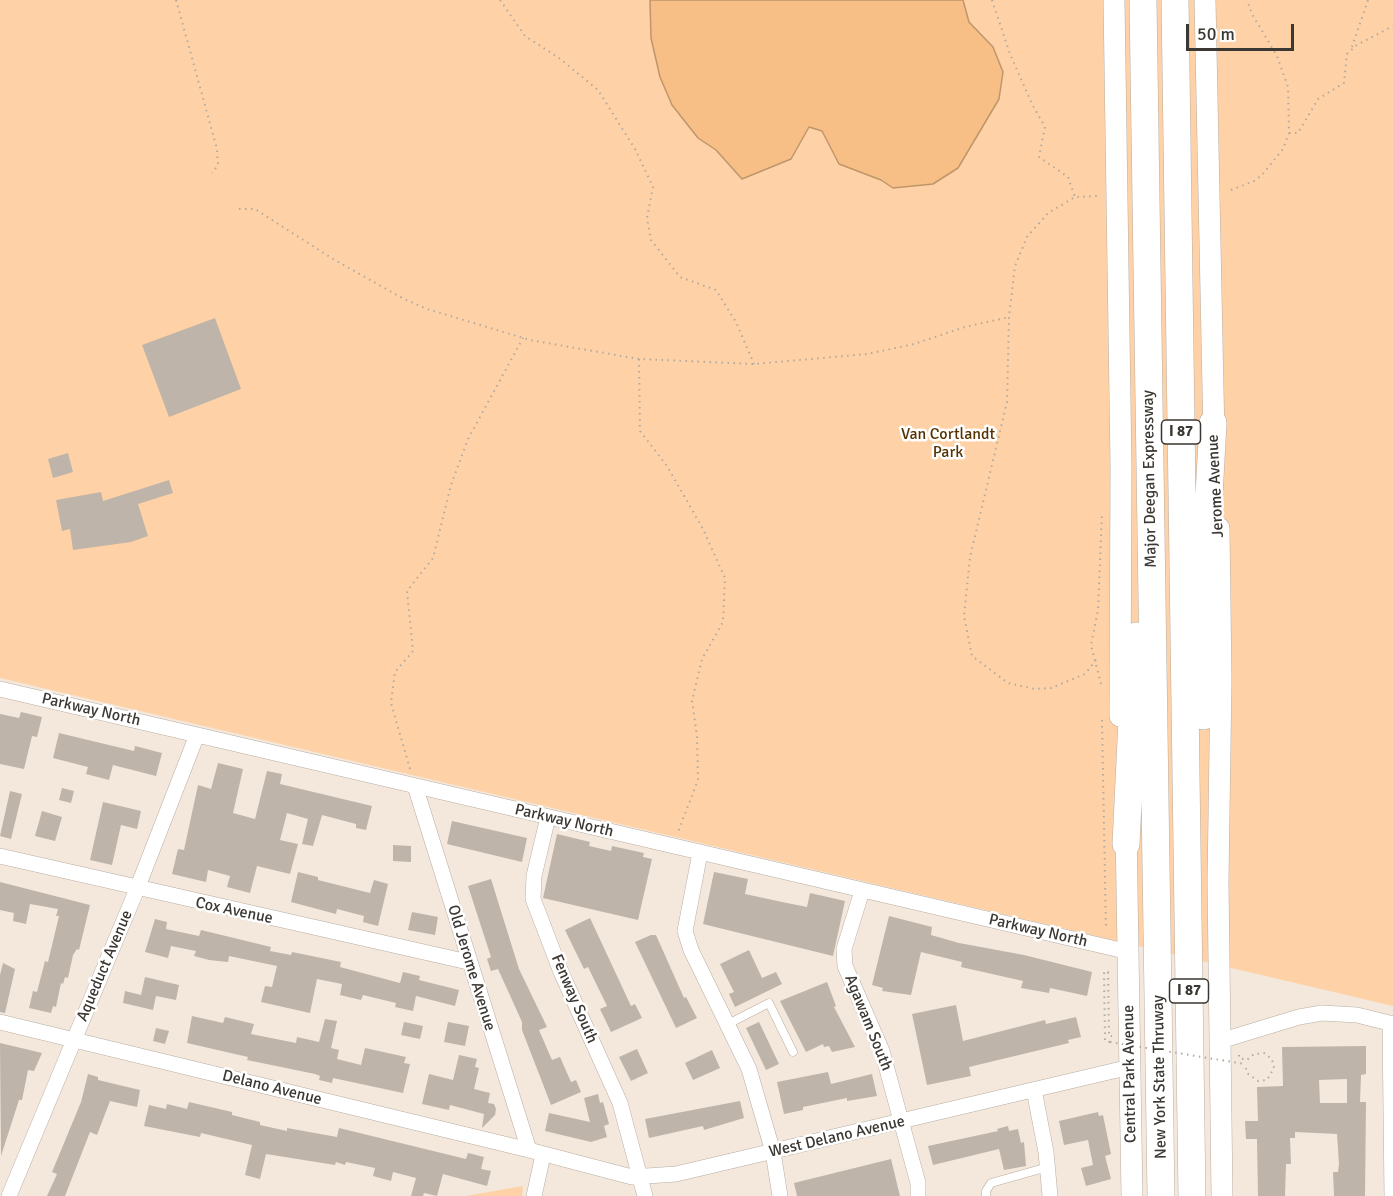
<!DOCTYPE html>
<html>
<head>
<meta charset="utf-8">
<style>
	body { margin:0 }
	#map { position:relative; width:1393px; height:1196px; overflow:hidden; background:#f4e8dc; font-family:Signika,sans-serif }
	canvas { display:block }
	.scale { position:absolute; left:1186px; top:24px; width:108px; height:27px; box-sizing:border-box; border:3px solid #3b3732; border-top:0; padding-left:8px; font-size:18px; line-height:21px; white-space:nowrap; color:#3b3732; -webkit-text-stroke:4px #fff; paint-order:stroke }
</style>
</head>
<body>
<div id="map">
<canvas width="1393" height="1196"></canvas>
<div class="scale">50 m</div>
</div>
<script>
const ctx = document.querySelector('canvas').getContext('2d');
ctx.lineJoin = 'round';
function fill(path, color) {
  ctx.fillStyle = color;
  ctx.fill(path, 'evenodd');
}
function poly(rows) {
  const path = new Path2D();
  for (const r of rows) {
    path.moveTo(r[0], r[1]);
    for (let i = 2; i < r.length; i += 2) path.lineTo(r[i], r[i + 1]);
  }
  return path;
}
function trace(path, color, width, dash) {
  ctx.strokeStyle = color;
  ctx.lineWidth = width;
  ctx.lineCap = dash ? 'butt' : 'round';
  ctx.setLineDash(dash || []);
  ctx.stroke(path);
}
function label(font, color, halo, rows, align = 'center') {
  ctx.font = font + ' Signika,sans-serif';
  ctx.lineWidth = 5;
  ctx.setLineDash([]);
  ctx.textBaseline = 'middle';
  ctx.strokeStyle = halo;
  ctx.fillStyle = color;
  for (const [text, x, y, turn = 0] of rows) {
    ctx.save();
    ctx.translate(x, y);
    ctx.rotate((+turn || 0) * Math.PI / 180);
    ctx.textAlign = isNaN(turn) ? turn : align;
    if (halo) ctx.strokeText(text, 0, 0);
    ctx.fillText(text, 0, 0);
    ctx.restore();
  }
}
fill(poly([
	[0,0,1393,0,1393,1006,0,678],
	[523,1186,522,1196,466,1196]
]), '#fed2a6');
const water = poly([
	[650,0,963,0,969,22,993,47,1003,72,999,99,958,168,933,184,893,188,881,180,839,164,822,131,809,127,791,159,742,179,716,150,698,138,672,105,660,77,651,38,650,0]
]);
fill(water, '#f7bf85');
trace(water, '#bf966c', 1.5);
fill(poly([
	[215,318,241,389,169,417,142,345],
	[68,453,73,472,53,478,48,459],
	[169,480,173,493,138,504,148,536,131,542,73,550,70,529,62,531,56,500,101,492,103,501],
	[21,712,42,717,37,737,32,736,24,769,0,764,0,714,19,718],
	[59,733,134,751,135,746,162,753,156,776,113,765,109,780,86,774,88,767,53,758],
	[218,763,243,769,233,813,255,819,267,771,282,774,280,784,372,806,366,830,356,828,356,824,322,815,313,846,302,844,308,819,287,813,280,840,298,844,290,874,257,866,250,893,227,887,230,876,208,870,206,882,172,874,178,849,184,850,198,785,211,789],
	[62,788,74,791,71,803,59,800],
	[10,791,22,794,11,839,0,836],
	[103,802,141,811,137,829,121,825,112,865,90,860],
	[42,811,62,817,55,841,35,836],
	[452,821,527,838,522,862,447,844],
	[557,834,590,842,589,846,611,851,612,846,644,853,643,857,652,859,638,920,543,898],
	[393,845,411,846,411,862,393,861],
	[298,872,318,877,318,880,370,893,374,880,388,884,378,926,363,922,364,916,337,909,336,914,291,902],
	[714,872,748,879,745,894,782,902,807,907,810,893,845,901,833,956,703,924],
	[491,879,519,969,547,1027,539,1030,552,1060,560,1057,571,1082,576,1080,581,1092,551,1105,522,1030,522,1022,498,969,491,971,487,959,491,957,468,886],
	[0,882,90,905,79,950,77,949,73,955,68,978,65,977,63,984,61,983,56,1007,53,1006,51,1013,29,1008,33,991,37,992,45,961,48,962,59,916,56,916,58,909,30,904,26,924,13,921,14,913,0,910],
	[412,912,438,917,435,935,408,930],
	[889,916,932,927,931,935,959,943,1024,955,1092,972,1087,996,1050,988,1049,993,1021,988,1023,981,961,967,962,962,921,952,911,995,882,991,883,988,872,985],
	[590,918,631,1006,635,1004,642,1018,611,1032,600,1009,607,1006,588,967,584,969,565,930],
	[155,919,167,922,166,929,199,936,201,930,271,947,270,951,291,955,292,952,341,962,340,967,400,983,403,972,420,976,419,980,459,990,455,1006,416,996,413,1011,395,1007,396,1003,363,995,361,1000,340,995,342,984,317,979,310,1013,261,1002,265,986,272,987,277,966,229,956,228,962,209,960,194,956,196,951,171,946,168,958,145,952],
	[651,935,656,935,684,998,686,997,697,1018,676,1028,635,942],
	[749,950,762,978,776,972,782,984,735,1007,729,994,734,992,720,964],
	[3,963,15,969,5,1013,0,1012,0,975],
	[145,977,179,985,176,1000,156,996,153,1010,123,1003,125,991,141,995],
	[827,982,836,1006,834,1007,855,1047,832,1052,829,1046,824,1047,823,1044,806,1052,780,1001],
	[956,1005,963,1041,1045,1020,1046,1024,1076,1017,1081,1037,1068,1040,1069,1043,969,1067,971,1076,927,1085,912,1014],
	[192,1016,223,1023,225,1017,254,1024,251,1034,296,1043,297,1037,319,1042,325,1019,337,1021,331,1048,339,1050,337,1059,361,1065,365,1048,406,1057,404,1063,410,1064,403,1093,333,1078,332,1083,319,1080,320,1076,315,1074,247,1060,248,1057,187,1043],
	[404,1022,423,1026,420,1039,401,1035],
	[448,1022,469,1026,465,1046,444,1042],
	[759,1022,779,1064,766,1070,746,1028],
	[156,1028,169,1031,165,1044,153,1041],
	[0,1043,42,1053,34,1071,28,1070,22,1100,19,1100,1,1156],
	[1366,1046,1366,1074,1361,1075,1360,1102,1366,1102,1365,1196,1334,1196,1333,1172,1338,1172,1339,1164,1337,1134,1295,1132,1295,1138,1290,1138,1291,1164,1286,1164,1285,1196,1258,1196,1257,1139,1246,1139,1245,1121,1258,1121,1257,1087,1283,1086,1282,1047],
	[1347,1079,1347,1103,1320,1103,1319,1080],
	[637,1049,648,1073,631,1081,619,1057],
	[712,1050,720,1068,693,1080,685,1063],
	[459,1055,477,1059,475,1067,479,1068,474,1089,490,1093,488,1103,494,1104,496,1109,495,1115,482,1128,484,1114,450,1105,449,1110,422,1104,429,1074,453,1080],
	[828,1072,831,1084,872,1074,877,1096,847,1101,847,1098,803,1107,803,1110,784,1114,777,1082],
	[88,1074,98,1077,98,1080,140,1090,137,1107,110,1101,97,1135,90,1132,65,1196,47,1196,57,1174,52,1172,81,1102],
	[598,1094,600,1103,603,1102,609,1124,604,1126,607,1137,591,1142,545,1131,549,1113,590,1122,584,1098],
	[740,1101,744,1118,704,1130,703,1126,649,1138,645,1119],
	[189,1102,232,1112,232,1115,260,1122,260,1125,287,1131,287,1128,337,1137,339,1128,466,1159,468,1153,484,1157,481,1169,491,1171,487,1186,443,1174,437,1196,424,1193,423,1196,411,1196,416,1178,393,1172,391,1181,373,1176,375,1168,346,1162,345,1165,336,1162,335,1165,266,1154,260,1179,245,1175,252,1145,201,1133,200,1137,144,1126,149,1105,166,1109,167,1104,187,1109],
	[1098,1112,1099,1116,1103,1115,1111,1154,1105,1156,1111,1179,1086,1186,1081,1168,1093,1165,1088,1140,1064,1145,1059,1121],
	[1008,1126,1009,1131,1018,1129,1021,1143,1024,1142,1026,1166,1004,1170,999,1149,933,1165,928,1146,998,1131,997,1129],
	[891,1159,900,1196,797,1196,794,1183]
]), '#bfb4a9');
const service = poly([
	[728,1024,769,1003,793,1052],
	[986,1196,986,1191,991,1183,1048,1167]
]);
const minor = poly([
	[0,689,1129,952],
	[415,786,529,1150],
	[548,817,534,876,533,899,561,972,620,1103,645,1196],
	[700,853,685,931,691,950,749,1069,773,1152,780,1196],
	[0,856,468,962],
	[862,891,844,949,845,966,882,1051,918,1183,918,1196],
	[0,1022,529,1150,632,1177,676,1174,1130,1067],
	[1390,1023,1392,1196],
	[1220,1041,1299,1017,1322,1013,1357,1015,1393,1024],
	[1034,1090,1046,1152,1050,1196],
	[9,1196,137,889,197,735],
	[534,1196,543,1155]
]);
const secondary = poly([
	[1114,0,1121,465,1120,716],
	[1205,0,1214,437],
	[1219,528,1221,680,1218,882,1222,1196],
	[1126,828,1132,1196]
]);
const motorway = poly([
	[1143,0,1161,1196],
	[1175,0,1192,1196],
	[1203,716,1206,550,1213,423],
	[1126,844,1136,636]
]);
trace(service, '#b8ada2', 9);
trace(minor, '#b8ada2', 16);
trace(secondary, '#b8ada2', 22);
trace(motorway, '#b8ada2', 28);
trace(poly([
	[176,0,217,149,218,165,212,173],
	[500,0,525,36,559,58,598,90,635,149,653,187,647,218,651,240,680,277,716,290,736,322,754,364],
	[992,0,1010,54,1032,104,1045,127,1039,157,1068,177,1075,197],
	[1352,47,1368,0],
	[1289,133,1298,133,1318,99,1344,83,1347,54,1357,45,1393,26],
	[1231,190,1254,181,1262,175,1283,149,1289,133,1288,87,1277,56,1252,14,1247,0],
	[239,209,255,209,333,259,404,299,427,309,530,340,639,359,754,364,867,354,914,344,965,327,1009,317],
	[639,359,640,431,667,466,703,529,725,578,723,622,702,659,692,701,697,736,698,780,678,832],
	[1096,660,1085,674,1051,688,1035,689,1008,683,972,656,964,616,970,557,1007,402,1009,317,1015,266,1027,237,1048,213,1075,197,1098,196],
	[1101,684,1091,645,1098,610,1102,513],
	[1102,720,1106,930],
	[410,769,391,703,395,672,413,651,407,591,433,558,451,485,468,439,523,338],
	[1110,1042,1105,1041,1104,972,1108,972,1109,1036,1112,1036],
	[1239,1055,1239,1058,1247,1060,1254,1054,1264,1053,1272,1059,1274,1068,1267,1080,1258,1081,1247,1073,1245,1064]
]), '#b2a9a0', 2, [1.5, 4.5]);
trace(service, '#fff', 8);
trace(minor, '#fff', 15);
trace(secondary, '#fff', 21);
trace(motorway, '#fff', 27);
trace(poly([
	[1110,1042,1245,1064]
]), '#b2a9a0', 2, [1.5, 4.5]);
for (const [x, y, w] of [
	[1181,432,39],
	[1189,991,39]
]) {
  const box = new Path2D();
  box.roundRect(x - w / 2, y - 12, w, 24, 4.5);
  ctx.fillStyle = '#fff';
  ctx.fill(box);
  trace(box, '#3b3732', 1.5);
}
label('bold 15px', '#3b3732', null, [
	["I 87",1181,432],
	["I 87",1189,991]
]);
label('16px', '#553201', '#fff', [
	["Van Cortlandt",948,435],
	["Park",948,453]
]);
label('16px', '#3b3732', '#fff', [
	["Major Deegan Expressway",1150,479,-91],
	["Jerome Avenue",1216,486,-93],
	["Parkway North",91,710,13],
	["Parkway North",564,821,13],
	["Cox Avenue",234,911,12],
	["Parkway North",1038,931,13],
	["Aqueduct Avenue",105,966,-67],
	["Old Jerome Avenue",471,968,73],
	["Fenway South",574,999,67],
	["Agawam South",868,1023,68],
	["Central Park Avenue",1130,1074,-91],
	["New York State Thruway",1160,1077,-91],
	["Delano Avenue",272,1088,14],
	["West Delano Avenue",837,1137,-13]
]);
</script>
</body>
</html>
